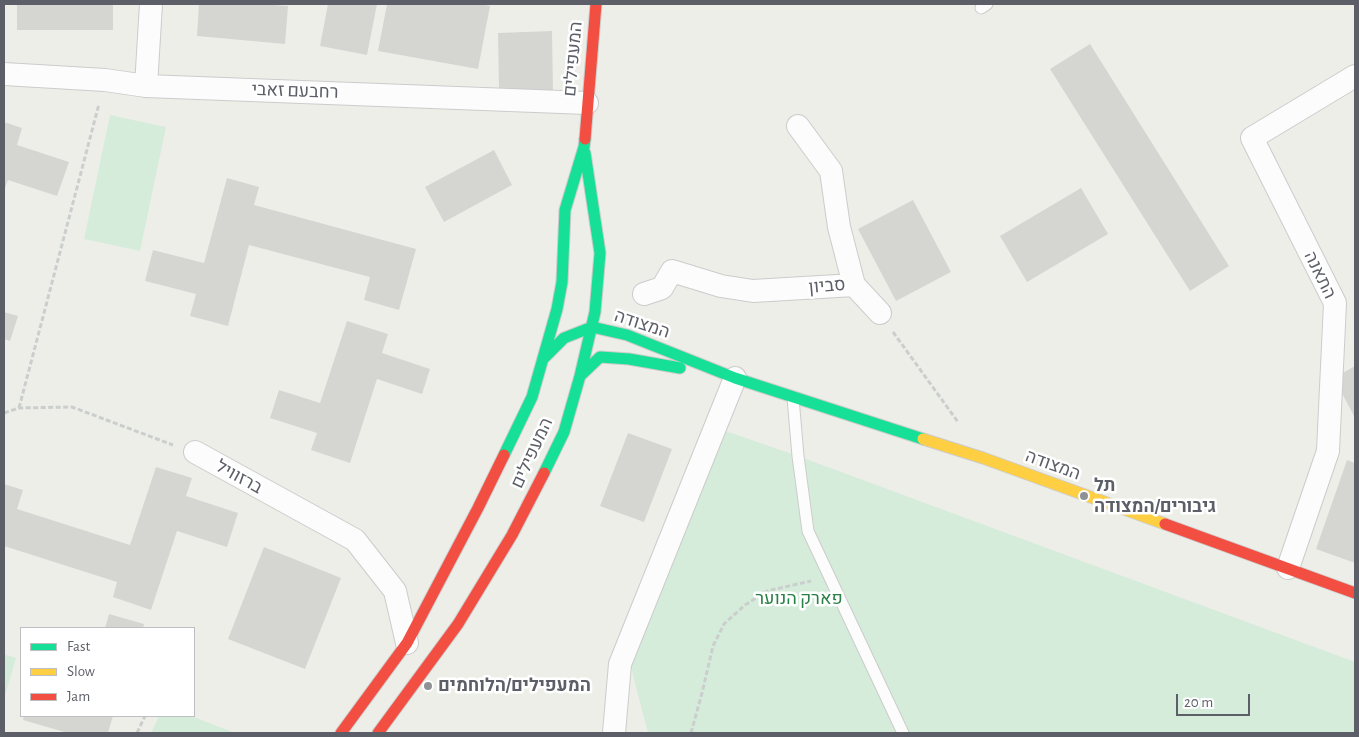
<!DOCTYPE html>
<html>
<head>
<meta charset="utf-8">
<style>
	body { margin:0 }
	#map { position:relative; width:1359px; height:737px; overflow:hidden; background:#eeeee9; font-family:"Alegreya Sans",sans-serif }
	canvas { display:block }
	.frame { position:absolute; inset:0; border:5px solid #5d5f68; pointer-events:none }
	.legend { position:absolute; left:20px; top:627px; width:175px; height:90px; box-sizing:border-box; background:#fff; border:1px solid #bebfc3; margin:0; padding:6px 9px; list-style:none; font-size:15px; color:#5d5f68 }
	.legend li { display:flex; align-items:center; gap:10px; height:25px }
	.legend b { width:25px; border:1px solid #bebfc3 }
	.scale { position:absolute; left:1176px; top:694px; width:74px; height:22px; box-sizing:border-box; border:2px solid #5d5f68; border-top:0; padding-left:6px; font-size:15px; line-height:18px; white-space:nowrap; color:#5d5f68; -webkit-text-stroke:4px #fff; paint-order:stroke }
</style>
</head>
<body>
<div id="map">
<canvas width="1359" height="737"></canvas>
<div class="frame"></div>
<ul class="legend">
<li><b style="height:6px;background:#16e098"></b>Fast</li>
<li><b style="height:6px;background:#ffcf43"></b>Slow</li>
<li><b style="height:6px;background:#f24e42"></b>Jam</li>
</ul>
<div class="scale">20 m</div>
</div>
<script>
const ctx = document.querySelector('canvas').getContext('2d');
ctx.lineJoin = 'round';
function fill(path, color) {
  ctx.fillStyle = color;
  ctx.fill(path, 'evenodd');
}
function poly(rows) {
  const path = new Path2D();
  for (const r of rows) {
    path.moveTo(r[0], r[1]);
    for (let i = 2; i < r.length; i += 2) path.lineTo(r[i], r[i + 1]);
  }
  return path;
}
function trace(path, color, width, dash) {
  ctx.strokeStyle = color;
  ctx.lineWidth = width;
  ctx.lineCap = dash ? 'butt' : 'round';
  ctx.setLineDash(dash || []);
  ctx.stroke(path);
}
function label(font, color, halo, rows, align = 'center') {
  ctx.font = font + ' "Alegreya Sans",Heebo,sans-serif';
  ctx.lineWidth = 5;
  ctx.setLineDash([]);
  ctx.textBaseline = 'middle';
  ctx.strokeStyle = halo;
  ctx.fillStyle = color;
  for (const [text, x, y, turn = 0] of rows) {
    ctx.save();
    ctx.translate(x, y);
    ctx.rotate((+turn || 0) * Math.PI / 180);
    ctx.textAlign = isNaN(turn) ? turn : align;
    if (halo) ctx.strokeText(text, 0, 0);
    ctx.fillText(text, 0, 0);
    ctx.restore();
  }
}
fill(poly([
	[110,115,166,127,140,251,84,239],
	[717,428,798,456,1355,662,1355,733,648,733,630,664],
	[4,654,16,658,4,699],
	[159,716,191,716,235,733,151,733]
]), '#d5ecda');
fill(poly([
	[17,4,113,4,113,30,17,30],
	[199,4,259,4,288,6,285,44,197,36],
	[328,4,377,4,367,55,320,46],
	[387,4,480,4,490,6,478,69,378,51],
	[552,31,553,90,499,91,498,33],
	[1090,44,1229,266,1190,291,1050,69],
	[4,122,22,128,17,145,69,162,57,196,8,180,4,191],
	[494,150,512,185,444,222,425,187],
	[227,178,259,187,254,205,416,249,399,310,364,300,370,277,249,245,228,326,190,316,196,294,145,281,153,250,204,263],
	[1081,188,1108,234,1027,282,1000,236],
	[913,200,951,272,896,301,858,229],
	[4,312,18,316,10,341,4,339],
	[347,321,388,334,382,353,430,369,422,394,377,379,350,463,311,450,317,433,270,418,279,390,320,403],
	[1355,366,1355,418,1334,378],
	[628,433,672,449,644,522,600,506],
	[1347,460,1355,463,1355,563,1316,549],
	[156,467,192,478,186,496,238,513,227,547,177,531,151,610,113,597,117,582,4,546,4,484,23,490,17,509,130,545],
	[264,547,341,578,305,669,228,639],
	[109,614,144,624,143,628,105,628],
	[24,716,113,716,108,733,68,733,23,720]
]), '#d5d5d2');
const lane = poly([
	[981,8,987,4],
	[793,398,798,456,808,531,903,733]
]);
const street = poly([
	[4,74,105,80,146,86,587,103],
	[146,86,151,4],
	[798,126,831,171,839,227,854,285,880,313],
	[644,294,662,288,672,271,721,286,753,291,854,285],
	[195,452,355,540,395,591,407,643],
	[1288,568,1328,451,1335,303,1252,138,1355,76],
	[614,733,620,664,735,378]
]);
const fast = poly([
	[543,359,564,338,592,327,627,335,735,378,923,439],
	[580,376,600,357,629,359,680,368],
	[504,455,532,397,557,309,562,282,565,210,584,147,585,139],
	[544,473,564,432,580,376,595,312,600,253,585,153]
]);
const slow = poly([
	[923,439,983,458,1165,524]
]);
const jam = poly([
	[585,139,596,4],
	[1165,524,1355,593],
	[341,733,407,643,478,508,504,455],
	[378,733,458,624,512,535,544,473]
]);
trace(lane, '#cbcccb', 13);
trace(street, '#cbcccb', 24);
trace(fast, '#cbcccc', 13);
trace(slow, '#cbcccc', 13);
trace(jam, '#cbcccc', 13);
trace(poly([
	[893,332,958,422],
	[19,408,99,104],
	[4,413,19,408,72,407,173,445],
	[137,733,145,716],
	[691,733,702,693,713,646,724,624,745,605,767,591,811,581]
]), '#cacfcd', 3, [5, 2.5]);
trace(lane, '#fcfcfc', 11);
trace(street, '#fcfcfc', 22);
trace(fast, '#16e098', 11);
trace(slow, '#ffcf43', 11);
trace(jam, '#f24e42', 11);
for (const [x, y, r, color] of [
	[1084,496,5,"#909195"],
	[428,686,5,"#909195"]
]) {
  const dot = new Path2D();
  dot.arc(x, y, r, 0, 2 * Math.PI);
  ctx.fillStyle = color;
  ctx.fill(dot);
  trace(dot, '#fff', 2);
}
label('18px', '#5d5f68', '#fff', [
	["המעפילים",573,59,-85],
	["רחבעם זאבי",295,91,2],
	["התאנה",1320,275,64],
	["סביון",827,286,-5],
	["המצודה",642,324,18],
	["המעפילים",532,453,-65],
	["המצודה",1053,465,20],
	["ברזוויל",239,477,29]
]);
label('bold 18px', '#5d5f68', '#fff', [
	["תל",1094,486],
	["גיבורים/המצודה",1094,507],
	["המעפילים/הלוחמים",438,686]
], 'left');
label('18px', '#2a8148', '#fff', [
	["פארק הנוער",799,599]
]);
</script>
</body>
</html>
